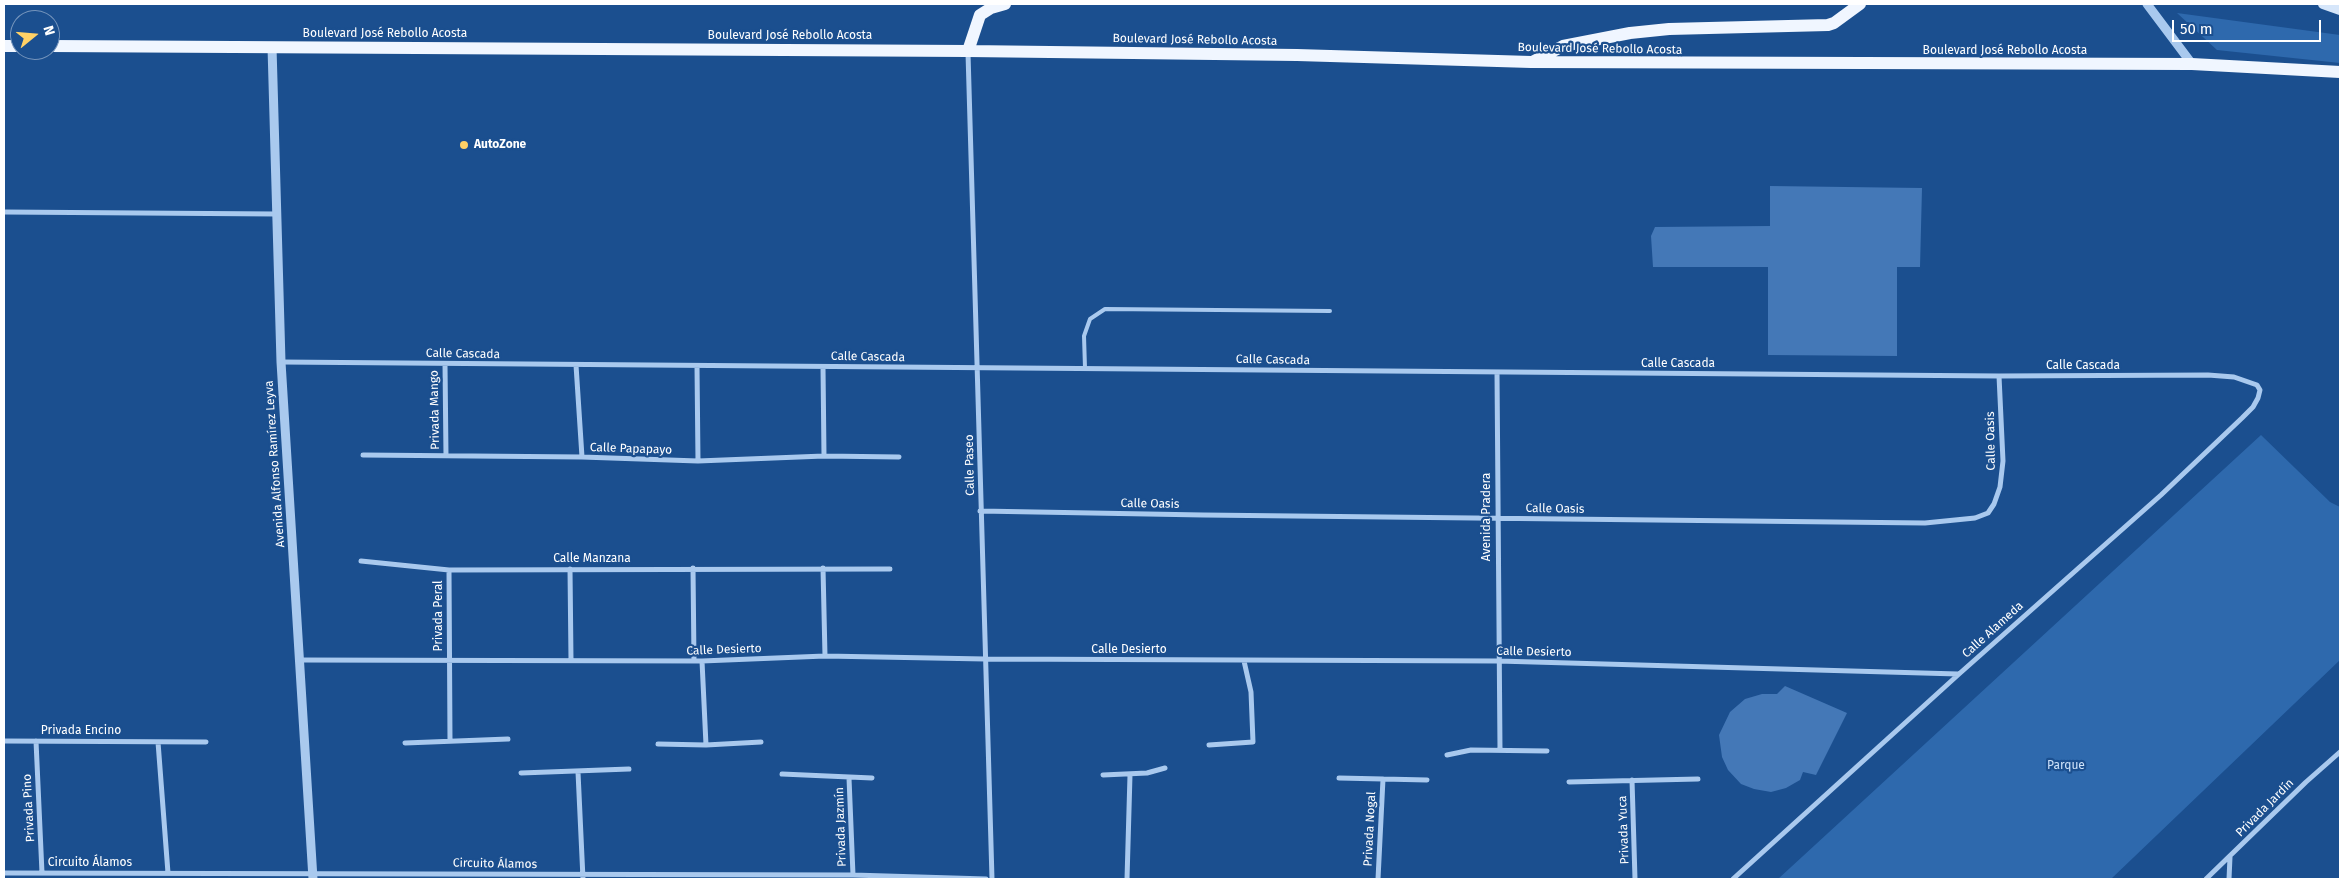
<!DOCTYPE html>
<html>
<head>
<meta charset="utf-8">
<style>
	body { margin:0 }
	#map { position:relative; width:2344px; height:883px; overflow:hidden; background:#1b4f8f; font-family:"Fira Sans",sans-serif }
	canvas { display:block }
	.frame { position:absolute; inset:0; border:5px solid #fff; pointer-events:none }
	.north { position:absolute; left:10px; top:10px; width:50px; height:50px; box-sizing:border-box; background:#1b4f8f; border:1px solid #7695bc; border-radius:50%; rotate:73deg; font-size:14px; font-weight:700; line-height:20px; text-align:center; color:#fff }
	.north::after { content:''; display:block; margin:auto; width:18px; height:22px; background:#ffd166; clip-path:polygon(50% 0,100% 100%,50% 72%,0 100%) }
	.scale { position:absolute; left:2172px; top:20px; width:149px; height:22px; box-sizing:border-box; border:2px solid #fff; border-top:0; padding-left:6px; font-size:15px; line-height:18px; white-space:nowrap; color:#fff; -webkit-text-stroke:4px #1b4f8f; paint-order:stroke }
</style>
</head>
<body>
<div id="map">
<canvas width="2344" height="883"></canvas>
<div class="frame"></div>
<div class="north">N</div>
<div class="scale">50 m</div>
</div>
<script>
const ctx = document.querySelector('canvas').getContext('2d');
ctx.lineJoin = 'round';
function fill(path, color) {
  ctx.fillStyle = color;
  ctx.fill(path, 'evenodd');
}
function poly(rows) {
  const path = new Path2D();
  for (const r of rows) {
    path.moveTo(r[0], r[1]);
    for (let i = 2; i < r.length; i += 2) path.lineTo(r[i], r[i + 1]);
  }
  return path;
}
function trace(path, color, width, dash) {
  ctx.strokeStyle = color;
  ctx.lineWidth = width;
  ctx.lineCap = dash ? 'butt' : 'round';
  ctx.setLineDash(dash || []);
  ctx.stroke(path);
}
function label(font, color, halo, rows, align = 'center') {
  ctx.font = font + ' "Fira Sans",sans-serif';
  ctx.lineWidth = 4.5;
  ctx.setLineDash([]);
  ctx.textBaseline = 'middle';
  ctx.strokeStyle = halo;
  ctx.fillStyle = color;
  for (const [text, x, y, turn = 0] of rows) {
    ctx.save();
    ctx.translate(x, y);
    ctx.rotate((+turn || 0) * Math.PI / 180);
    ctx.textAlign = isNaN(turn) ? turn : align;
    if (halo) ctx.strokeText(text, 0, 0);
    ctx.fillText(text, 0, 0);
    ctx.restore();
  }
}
fill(poly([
	[2177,13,2340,35,2340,63,2217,50],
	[2261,435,2330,502,2340,507,2340,660,2111,879,1778,879]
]), '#2e69ad');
fill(poly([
	[1770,186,1922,188,1920,267,1897,267,1897,356,1768,355,1768,267,1653,267,1651,236,1655,227,1770,226],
	[1785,686,1847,713,1816,775,1803,772,1800,780,1786,788,1771,792,1754,789,1741,784,1728,770,1722,757,1719,735,1730,712,1745,699,1762,694,1777,694]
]), '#4478b7');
trace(poly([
	[1085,368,1084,336,1090,319,1105,309,1330,311]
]), '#a9c9ee', 4);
trace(poly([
	[968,53,992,879],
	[4,212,276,214],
	[281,362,1999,376,2208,375,2234,377,2257,385,2260,390,2258,398,2253,407,2242,418,2161,495,1959,674,1733,879],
	[445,364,446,456],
	[576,365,582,457],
	[697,366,698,461],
	[823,367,824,456],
	[1497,372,1500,750],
	[363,455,582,457,698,461,824,456,899,457],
	[980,511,1203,515,1925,523,1975,518,1988,513,1994,504,2000,487,2003,461,1999,376],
	[361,561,449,570,890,569],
	[693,568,694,661],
	[823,568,825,656],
	[570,569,571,660],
	[449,570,450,741],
	[300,660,702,661,825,656,985,659,1498,661,1958,674],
	[702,661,706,745],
	[4,741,206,742],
	[36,741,42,873],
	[158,742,168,873],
	[405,743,508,739],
	[658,744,706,745,761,742],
	[1209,745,1253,742,1251,692,1244,661],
	[1447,755,1471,750,1547,751],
	[578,772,583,879],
	[521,773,629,769],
	[782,774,872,778],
	[1103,775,1147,773,1165,768],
	[849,778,853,875],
	[1339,778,1427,780],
	[1632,780,1635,879],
	[1569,782,1698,779],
	[4,873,853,875,986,879],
	[1127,879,1130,775],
	[1378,879,1383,779],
	[2206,879,2306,782,2340,752],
	[2229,879,2230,857]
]), '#a9c9ee', 5);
trace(poly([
	[2147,4,2192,64],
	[272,47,281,362,313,879]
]), '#a9c9ee', 9);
trace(poly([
	[2323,4,2340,10]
]), '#d6e6fa', 10);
trace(poly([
	[4,46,20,46],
	[50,46,968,51,1297,55,1531,62,2192,64,2340,72],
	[968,51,980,15,991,8,1005,4],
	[1534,61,1563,46,1630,33,1669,29,1828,25,1834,23,1860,4]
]), '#f0f6ff', 12);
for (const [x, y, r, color] of [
	[464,145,5,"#ffd166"]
]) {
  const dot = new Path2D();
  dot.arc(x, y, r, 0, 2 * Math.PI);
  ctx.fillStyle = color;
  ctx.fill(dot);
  trace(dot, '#1b4f8f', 2);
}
label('12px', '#fff', '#1b4f8f', [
	["Boulevard José Rebollo Acosta",385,34],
	["Boulevard José Rebollo Acosta",790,36],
	["Boulevard José Rebollo Acosta",1195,40,1],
	["Boulevard José Rebollo Acosta",1600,49,1],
	["Boulevard José Rebollo Acosta",2005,51],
	["Calle Cascada",463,354,1],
	["Calle Cascada",868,357,1],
	["Calle Cascada",1273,360,1],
	["Calle Cascada",1678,364],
	["Calle Cascada",2083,366],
	["Privada Mango",435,410,-91],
	["Calle Oasis",1991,441,-91],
	["Calle Papapayo",631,449,2],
	["Avenida Alfonso Ramírez Leyva",275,464,-94],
	["Calle Paseo",970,465,-91],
	["Calle Oasis",1150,504,1],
	["Calle Oasis",1555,509,1],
	["Avenida Pradera",1487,517,-90],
	["Calle Manzana",592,559],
	["Privada Peral",439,616,-90],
	["Calle Alameda",1993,630,-42],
	["Calle Desierto",724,650,-2],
	["Calle Desierto",1129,650],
	["Calle Desierto",1534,652,1],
	["Privada Encino",81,731],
	["Privada Pino",29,808,-93],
	["Privada Jardín",2265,808,-45],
	["Privada Jazmín",841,827,-92],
	["Privada Nogal",1370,829,-87],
	["Privada Yuca",1624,830,-92],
	["Circuito Álamos",90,863],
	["Circuito Álamos",495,864,1]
]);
label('bold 12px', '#fff', '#1b4f8f', [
	["AutoZone",474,145]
], 'left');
label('12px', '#cfe3fa', '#1b4f8f', [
	["Parque",2066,766]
]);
</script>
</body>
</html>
